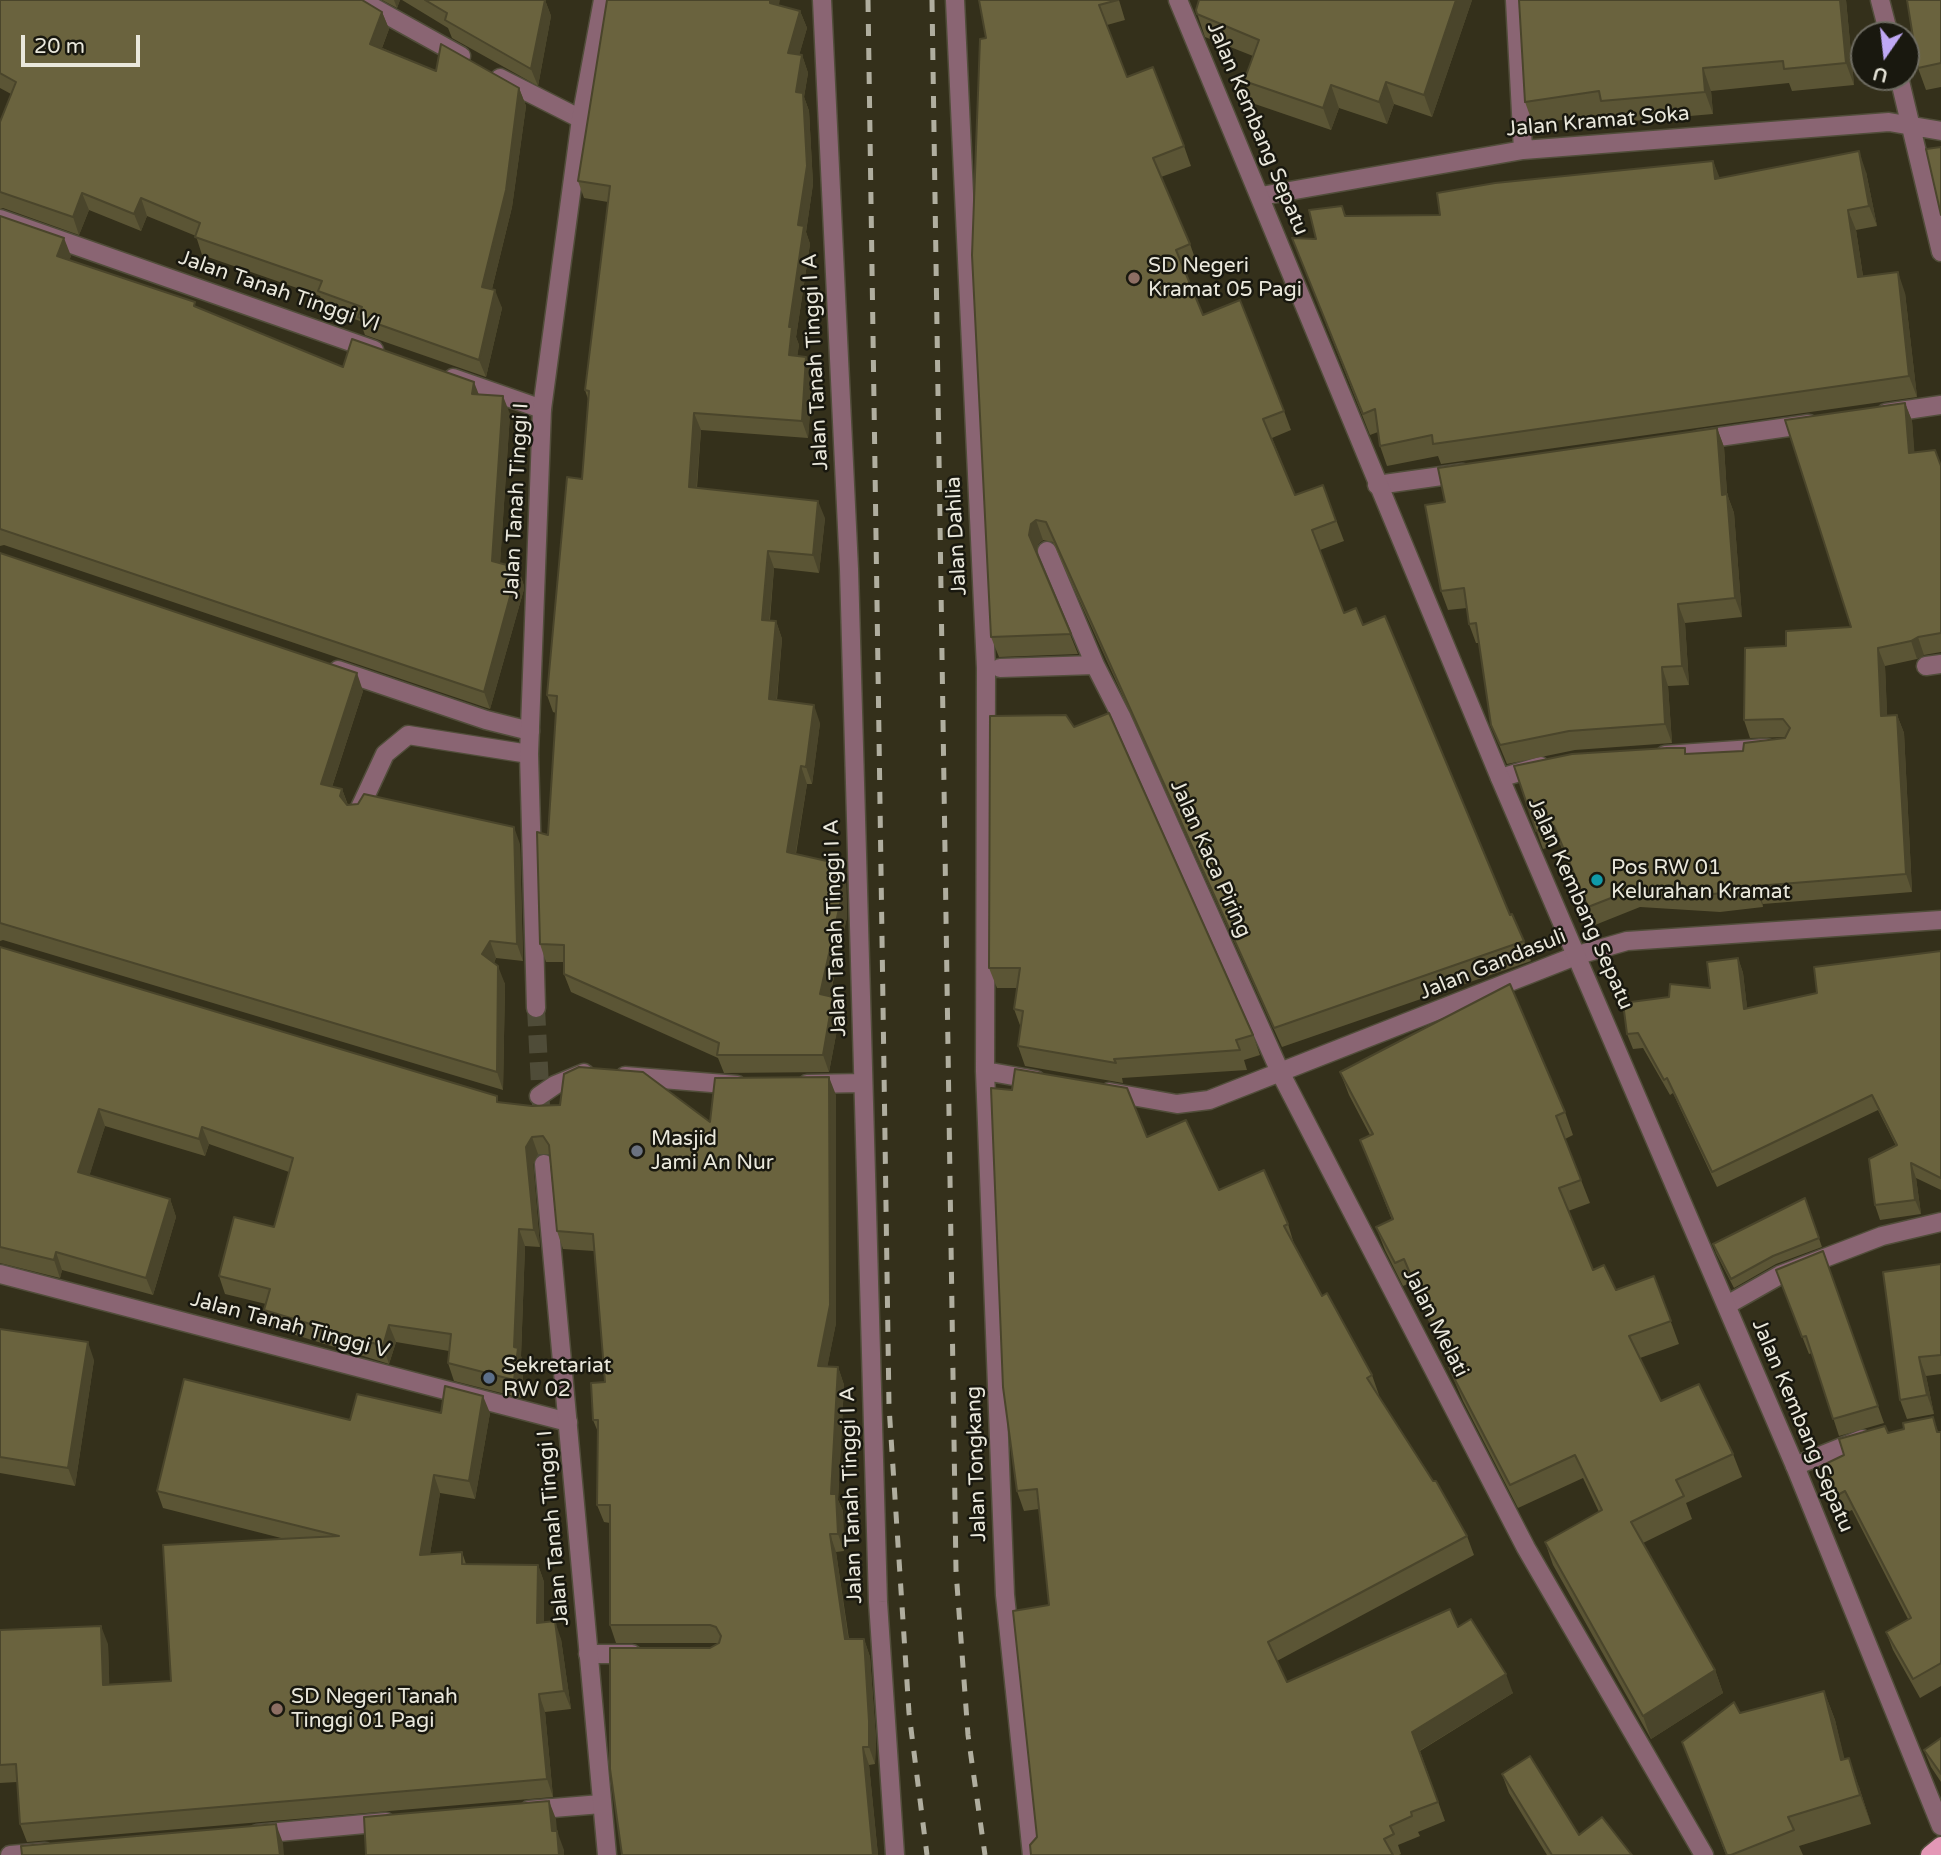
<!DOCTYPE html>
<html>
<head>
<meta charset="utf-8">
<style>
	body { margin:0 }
	#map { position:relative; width:1941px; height:1855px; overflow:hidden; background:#34301b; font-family:"Varela Round",sans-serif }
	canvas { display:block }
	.north { position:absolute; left:1850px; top:21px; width:70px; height:70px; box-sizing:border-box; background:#19180f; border:2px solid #6d6b61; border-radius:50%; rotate:194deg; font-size:19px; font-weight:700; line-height:28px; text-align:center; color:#eae8dc }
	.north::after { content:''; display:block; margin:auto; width:24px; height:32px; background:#bfa8f4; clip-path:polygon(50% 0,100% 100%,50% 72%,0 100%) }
	.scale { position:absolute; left:21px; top:35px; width:119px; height:32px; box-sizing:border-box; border:4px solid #eae8dc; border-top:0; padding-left:9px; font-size:21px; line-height:24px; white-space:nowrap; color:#eae8dc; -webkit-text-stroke:5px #19180f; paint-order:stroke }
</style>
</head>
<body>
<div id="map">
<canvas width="1941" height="1855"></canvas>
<div class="north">U</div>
<div class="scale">20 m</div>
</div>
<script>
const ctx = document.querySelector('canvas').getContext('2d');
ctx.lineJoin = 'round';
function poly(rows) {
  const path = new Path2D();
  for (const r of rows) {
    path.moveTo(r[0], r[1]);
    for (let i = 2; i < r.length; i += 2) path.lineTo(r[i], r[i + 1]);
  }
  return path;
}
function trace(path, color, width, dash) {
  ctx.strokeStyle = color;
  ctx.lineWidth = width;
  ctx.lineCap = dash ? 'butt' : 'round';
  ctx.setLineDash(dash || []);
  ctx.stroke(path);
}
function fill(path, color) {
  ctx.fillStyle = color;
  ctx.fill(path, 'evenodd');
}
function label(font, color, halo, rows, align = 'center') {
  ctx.font = font + ' "Varela Round",sans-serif';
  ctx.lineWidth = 5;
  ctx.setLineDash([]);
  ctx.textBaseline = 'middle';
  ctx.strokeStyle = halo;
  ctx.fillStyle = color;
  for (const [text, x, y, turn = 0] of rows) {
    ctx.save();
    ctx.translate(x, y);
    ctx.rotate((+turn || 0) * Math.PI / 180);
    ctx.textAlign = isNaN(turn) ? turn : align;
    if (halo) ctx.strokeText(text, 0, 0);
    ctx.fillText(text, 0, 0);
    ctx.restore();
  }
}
trace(poly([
	[536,1008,544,1164]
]), '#4f4c38', 18, [18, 9]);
const service = poly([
	[358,812,385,754,408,735,529,754]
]);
const minor = poly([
	[360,0,461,56],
	[822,0,849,569,878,1602,895,1855],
	[955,0,986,668,985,1071,1005,1595,1032,1855],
	[1515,0,1523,150],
	[1880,0,1889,35],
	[1899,77,1941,252],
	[500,78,581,119],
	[1261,196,1523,150,1889,122,1941,131],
	[0,219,374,350],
	[453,378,542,409],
	[1886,413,1941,405],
	[1698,440,1809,424],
	[1377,485,1463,473],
	[1047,551,1095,665],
	[1926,666,1941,664],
	[1000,668,1095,665,1121,716,1281,1074,1526,1548,1704,1855],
	[338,670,486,720,530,731],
	[1665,755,1767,748],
	[1500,778,1540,766],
	[985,1071,1036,1080],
	[625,1076,737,1085],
	[807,1084,863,1083],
	[1109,1092,1177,1104,1209,1100,1578,955,1627,941,1941,920],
	[539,1096,555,1085,584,1073],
	[0,1274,568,1422],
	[1727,1305,1780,1275,1882,1236,1941,1222],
	[1795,1466,1862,1439],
	[588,1654,632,1654],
	[529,1810,601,1804],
	[257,1834,386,1822],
	[10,1855,45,1852]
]);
const tertiary = poly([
	[1178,0,1500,778,1795,1466,1941,1826],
	[536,1008,529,754,542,409,581,119,603,0],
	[544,1164,607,1855]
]);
const primary = poly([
	[1930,1855,1941,1846]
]);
trace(service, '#514d3a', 21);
trace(minor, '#514d3a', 21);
trace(tertiary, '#514d3a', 21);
trace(primary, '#514d3a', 21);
trace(service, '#8a6573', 18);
trace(minor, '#8a6573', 18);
trace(tertiary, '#8a6573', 18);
trace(primary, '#e398b6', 18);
trace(poly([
	[868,0,889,1406,909,1713,927,1855],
	[932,0,956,1571,968,1735,985,1855]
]), '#b0ae9f', 5, [12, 12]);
fill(poly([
	[0,0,382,12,389,29,382,48,436,71,519,88,526,106,512,207,492,289,502,308,486,377,365,335,360,321,325,309,320,296,202,255,196,236,147,216,141,231,89,210,79,235,3,208,0,209,0,122,11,94,0,88],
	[382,0,400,0,397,8],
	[402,0,545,0,551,16,538,86,452,38,448,28],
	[979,0,1119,0,1125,20,1107,25,1127,77,1184,146,1191,166,1161,177,1190,244,1197,264,1184,270,1203,315,1284,411,1291,430,1272,438,1295,495,1323,485,1344,541,1320,550,1344,613,1363,625,1510,915,1524,941,1531,961,1282,1047,1053,542,1043,540,1038,544,1037,553,1078,654,999,657,991,637,986,38],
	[1199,0,1472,0,1432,117,1394,104,1387,124,1339,108,1331,130,1252,103,1244,81,1253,56,1205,37,1196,10],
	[1846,0,1854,85,1792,91,1789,83,1711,91,1713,114,1609,123,1606,114,1533,124,1525,102],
	[1941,0,1941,87,1926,90,1918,68],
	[779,5,800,11,807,28,799,55,802,55,808,73,804,97,809,111,813,184,806,232,810,244,796,337,799,345,797,356,806,357,813,374,808,438,701,430,697,488,825,518,819,573,774,568,770,620,776,621,782,639,777,700,820,723,812,784,807,784,796,854,846,881,847,917,830,996,833,997,840,1014,829,1072,724,1073,718,1058,571,992,564,974,564,962,546,962,540,944,556,713,553,712,547,695,582,479,588,399,585,390,608,202,584,198,578,181],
	[1713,161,1719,178,1866,172,1877,226,1856,230,1863,276,1905,293,1917,397,1441,464,1438,456,1387,466,1380,446,1378,432,1370,435,1292,238,1316,239,1342,206,1346,216,1440,215],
	[0,216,71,256,69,260,197,307,343,367,479,394,510,414,500,563,518,568,524,586,524,589,490,709,4,545,0,546],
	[1905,403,1912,421,1914,452,1941,466,1941,652,1924,655,1917,659,1885,666,1887,716,1897,715,1904,733,1912,892,1763,904,1763,907,1720,912,1640,907,1595,925,1560,844,1543,849,1514,766,1743,751,1785,738,1786,737,1750,738,1744,720,1786,646,1851,627],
	[1717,428,1724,447,1727,494,1734,513,1742,617,1685,623,1689,685,1668,686,1672,743,1575,750,1507,764,1491,725,1479,643,1476,643,1469,624,1467,608,1448,610,1441,591,1445,502],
	[0,553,363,691,332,787,342,789,348,805,520,844,523,961,496,958,494,963,505,984,503,1090,3,940,0,941],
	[990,716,1253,1035,1260,1055,1244,1060,1247,1070,1122,1078,1123,1083,1025,1066,1018,1046,1021,1028,1014,1009,1017,988,997,988,989,968],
	[0,947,499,1102,532,1106,710,1122,836,1095,836,1323,827,1367,838,1367,844,1385,838,1500,843,1511,844,1551,836,1552,849,1639,864,1639,870,1657,876,1739,875,1764,869,1765,878,1855,622,1855,710,1648,718,1643,616,1643,610,1625,610,1523,604,1522,597,1505,598,1432,593,1420,605,1382,594,1251,563,1249,557,1231,549,1154,538,1154,533,1164,540,1247,525,1246,521,1356,524,1365,521,1398,454,1381,448,1363,449,1351,396,1342,389,1364,270,1327,264,1310,266,1304,225,1294,219,1276,274,1227,289,1172,209,1144,205,1156,105,1126,89,1176,170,1199,176,1217,153,1295,62,1270,60,1278,0,1263],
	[1941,951,1941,1190,1916,1178,1921,1214,1880,1220,1875,1205,1896,1146,1878,1110,1717,1187,1673,1093,1670,1095,1643,1048,1633,1049,1627,1034,1669,997,1710,988,1738,958,1743,973,1747,1008,1817,993],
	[1340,1072,1565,1112,1573,1135,1565,1139,1590,1203,1568,1211,1593,1270,1616,1290,1654,1276,1679,1344,1640,1358,1661,1401,1733,1454,1742,1477,1686,1503,1692,1519,1643,1543,1715,1670,1723,1693,1651,1739,1553,1565,1545,1542,1599,1512,1583,1478,1518,1508,1463,1401,1412,1282,1403,1286,1385,1250,1376,1227,1392,1220,1360,1140,1370,1135,1349,1095],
	[1219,1190,1288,1224,1294,1244,1322,1296,1372,1375,1379,1395,1378,1395,1467,1536,1474,1555,1277,1661,1287,1682,1458,1627,1513,1693,1420,1751,1445,1821,1418,1832,1420,1836,1398,1845,1401,1854,1399,1855,1031,1855,1037,1837,1049,1605,1039,1509,1024,1511,1017,1491],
	[1805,1198,1822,1247,1776,1264,1734,1288,1716,1253,1713,1244],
	[1823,1251,1884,1423,1839,1436,1812,1353,1809,1354,1776,1270],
	[1941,1264,1941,1374,1926,1376,1934,1414,1907,1419,1900,1400],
	[0,1329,94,1360,75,1486,0,1473],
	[441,1413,490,1413,475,1499,440,1493,430,1554,462,1552,466,1564,538,1565,544,1582,544,1622,561,1639,571,1709,545,1712,553,1797,27,1842,20,1824,17,1782,0,1783,0,1630,108,1644,109,1684,171,1681,285,1539,163,1508,157,1491,350,1420],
	[1933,1417,1938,1432,1941,1432,1941,1686,1920,1698,1893,1650,1886,1632,1908,1619,1852,1510,1841,1515,1826,1486,1819,1467,1888,1433,1904,1429],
	[1824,1691,1835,1720,1844,1759,1859,1787,1871,1824,1799,1846,1803,1855,1726,1855,1682,1742,1740,1713],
	[1941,1738,1941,1782,1931,1767,1924,1750],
	[1502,1774,1579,1835,1632,1855,1547,1855,1509,1793]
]), '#5b5535');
fill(poly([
	[394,0,400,0,397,8],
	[545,0,551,16,538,86,531,69],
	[770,0,780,0,776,20,770,3],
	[1456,0,1472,0,1432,117,1424,95],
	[1840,0,1846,0,1854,85,1846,63],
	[800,11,807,28,795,70,788,53],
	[382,12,389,29,377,61,370,44],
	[802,55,808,73,804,97,809,111,813,184,806,232,810,244,796,337,799,345,795,373,789,355,789,327,798,225,796,92],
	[1703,68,1711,91,1713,114,1705,92],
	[1386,82,1394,104,1387,124,1379,102],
	[1331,85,1339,108,1331,130,1323,108],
	[519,88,526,106,512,207,488,305,482,287],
	[1859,151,1866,172,1877,226,1869,206],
	[1713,161,1721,181,1715,179],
	[82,193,89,210,79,235,73,217],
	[141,198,147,216,141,231,134,214],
	[1848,210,1856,230,1866,297,1858,277],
	[64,238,71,256,64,274,57,256],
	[1898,272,1905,293,1917,397,1909,376],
	[495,290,502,308,486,377,479,360],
	[806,357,813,374,808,438,802,421],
	[474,382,481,400,472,394],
	[503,396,510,414,499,579,492,561],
	[1905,403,1912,421,1916,471,1909,453],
	[694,413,701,430,695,505,689,487],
	[1717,428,1724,447,1727,494,1734,513,1742,617,1735,598,1722,495],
	[818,501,825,518,819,573,813,555],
	[1036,520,1043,540,1038,544,1036,555,1029,535,1031,524],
	[768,551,774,568,768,637,762,620],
	[518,568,524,586,524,589,490,709,484,692],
	[1678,604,1685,623,1689,685,1682,666],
	[776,621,782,639,775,717,769,699],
	[1918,637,1924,655,1917,659,1911,641],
	[1878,648,1885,666,1888,734,1881,716],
	[1662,667,1668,686,1672,743,1665,724],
	[357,673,363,691,327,802,321,784],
	[814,705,820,723,812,784,806,767],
	[1897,715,1904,733,1912,892,1906,874],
	[801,766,807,784,793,869,787,852],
	[342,789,348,806,340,796],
	[514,827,520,844,523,961,517,944],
	[840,864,846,881,847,917,826,1012,820,994],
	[1756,886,1763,904,1763,907,1756,889],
	[490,941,496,958,489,972,482,954],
	[1738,958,1743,973,1749,1024,1744,1009],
	[498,966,505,984,503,1090,497,1072],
	[833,997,840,1014,829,1072,823,1055],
	[829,1077,836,1095,836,1323,824,1384,818,1366],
	[99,1109,105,1126,85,1190,78,1172],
	[202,1127,209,1144,205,1156,199,1139],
	[532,1137,538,1154,533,1164,540,1247,534,1230,526,1147],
	[1911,1163,1916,1178,1921,1214,1915,1200],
	[170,1199,176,1217,153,1295,146,1278],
	[519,1229,525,1246,521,1356,524,1365,521,1398,514,1380,514,1347],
	[56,1252,62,1270,60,1278,54,1260],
	[389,1325,396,1342,389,1364,383,1346],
	[88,1342,94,1360,75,1486,68,1468],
	[1919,1357,1926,1376,1934,1414,1927,1395],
	[838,1367,844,1385,838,1500,843,1511,844,1551,838,1534,831,1494],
	[483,1396,490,1413,475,1499,469,1481],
	[434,1475,440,1493,427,1573,420,1555],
	[830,1534,836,1552,851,1657,845,1639],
	[538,1565,544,1582,544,1641,537,1623],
	[555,1621,561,1639,571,1709,564,1691],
	[101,1626,108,1644,110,1702,103,1685],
	[864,1639,870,1657,876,1739,875,1764,869,1747],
	[1715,1670,1723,1693,1651,1739,1643,1716],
	[1506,1674,1513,1693,1419,1751,1412,1732],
	[1824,1691,1835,1720,1852,1789,1841,1760],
	[539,1694,545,1712,553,1797,547,1779],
	[863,1747,869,1765,878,1855,873,1855],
	[1849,1758,1859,1787,1871,1824,1860,1795],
	[549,1801,556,1819,558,1843,557,1831,564,1850,564,1855,559,1855,552,1831],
	[276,1824,283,1843,284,1855,280,1855]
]), '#4a452b');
const building = poly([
	[0,0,362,0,382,12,370,44,436,71,441,44,519,88,506,190,482,287,495,290,479,360,358,317,362,307,318,291,322,281,195,237,200,223,141,198,134,214,82,193,73,217,0,192,0,122,16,82,0,73,0,0],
	[425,0,545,0,531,69,445,20,447,13,425,0],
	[607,0,770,0,770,3,800,11,788,53,802,55,796,92,803,93,807,166,798,225,804,226,789,327,792,327,789,355,806,357,802,421,694,413,689,487,818,501,813,555,768,551,762,620,776,621,769,699,814,705,806,767,801,766,787,852,840,864,841,900,820,994,833,997,823,1055,717,1055,719,1043,564,974,564,945,540,944,537,832,548,835,557,696,547,695,567,477,582,479,589,391,585,390,610,186,578,181,607,0],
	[979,0,1118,0,1099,5,1127,77,1153,67,1184,146,1153,158,1190,244,1176,250,1203,315,1240,300,1284,411,1263,419,1295,495,1323,485,1336,521,1312,530,1344,613,1356,608,1363,625,1385,616,1510,915,1512,914,1524,941,1274,1028,1046,522,1036,520,1031,524,1029,535,1071,634,991,637,972,255,980,39,986,38,979,0],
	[1199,0,1456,0,1424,95,1386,82,1379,102,1331,85,1323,108,1244,81,1259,40,1197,14,1196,10,1199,0],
	[1519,0,1840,0,1846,63,1784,69,1783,61,1703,68,1705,92,1601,101,1599,91,1525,102,1519,0],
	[1907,0,1941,0,1941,63,1918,68,1907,0],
	[1941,147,1941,215,1926,149,1941,147],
	[1859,151,1869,206,1848,210,1858,277,1898,272,1909,376,1433,444,1432,435,1380,446,1375,409,1363,414,1292,238,1316,239,1309,210,1342,206,1345,216,1440,215,1437,193,1495,183,1713,161,1715,179,1859,151],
	[0,216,64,238,57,256,195,302,194,306,343,367,352,339,474,382,472,394,503,396,492,561,518,568,517,571,484,692,0,529,0,216],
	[1905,403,1909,453,1935,450,1941,466,1941,633,1918,637,1911,641,1878,648,1881,716,1897,715,1906,874,1756,886,1756,889,1713,894,1634,889,1588,907,1554,826,1536,831,1514,766,1572,754,1667,748,1685,748,1685,754,1743,751,1744,743,1785,738,1790,728,1783,719,1744,720,1745,648,1786,646,1786,631,1851,627,1785,420,1905,403],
	[1717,428,1722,495,1727,494,1735,598,1678,604,1682,666,1662,667,1665,724,1569,731,1500,745,1491,725,1476,623,1469,624,1464,588,1441,591,1425,505,1445,502,1438,468,1717,428],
	[0,553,357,673,321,784,342,789,340,796,347,805,358,804,364,794,514,827,517,944,490,941,482,954,498,966,497,1072,0,923,0,553],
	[1109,713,1253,1035,1236,1040,1240,1050,1114,1059,1116,1063,1018,1046,1023,1011,1014,1009,1020,968,989,968,990,716,1066,715,1074,727,1109,713],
	[0,947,497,1096,497,1102,532,1106,560,1105,564,1074,579,1067,643,1072,710,1122,715,1078,829,1077,830,1305,818,1366,838,1367,831,1494,836,1494,838,1534,830,1534,845,1639,864,1639,869,1721,869,1747,863,1747,873,1855,622,1855,610,1769,610,1648,710,1648,719,1643,721,1636,716,1627,710,1625,610,1625,610,1505,597,1505,598,1420,593,1420,591,1383,605,1382,593,1234,557,1231,549,1145,543,1136,532,1137,526,1147,534,1230,519,1229,514,1347,518,1348,514,1380,448,1363,451,1334,389,1325,383,1346,264,1310,270,1289,219,1276,234,1217,274,1227,293,1158,202,1127,199,1139,99,1109,78,1172,170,1199,146,1278,56,1252,54,1260,0,1247,0,947],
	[1941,951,1941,1178,1911,1163,1915,1200,1875,1205,1869,1159,1897,1145,1872,1095,1712,1172,1667,1078,1664,1080,1638,1033,1627,1034,1623,1003,1669,997,1670,984,1710,988,1707,962,1738,958,1744,1009,1817,993,1814,967,1941,951],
	[1510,984,1565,1112,1556,1116,1581,1180,1559,1188,1593,1270,1604,1265,1616,1290,1654,1276,1671,1321,1629,1336,1661,1401,1699,1384,1733,1454,1676,1480,1684,1496,1631,1522,1715,1670,1643,1716,1545,1542,1602,1510,1575,1455,1510,1485,1454,1378,1404,1259,1395,1263,1376,1227,1393,1219,1360,1140,1373,1134,1340,1072,1510,984],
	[1015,1069,1127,1088,1147,1137,1186,1120,1219,1190,1264,1170,1288,1224,1284,1226,1322,1296,1327,1293,1372,1375,1367,1378,1433,1481,1436,1481,1467,1536,1268,1642,1287,1682,1450,1609,1458,1627,1471,1619,1506,1674,1412,1732,1438,1802,1411,1812,1412,1816,1390,1826,1394,1834,1384,1839,1393,1855,1031,1855,1030,1845,1037,1837,1013,1611,1049,1605,1037,1489,1017,1491,1003,1387,991,1088,1012,1090,1015,1069],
	[1805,1198,1819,1238,1773,1256,1731,1279,1713,1244,1805,1198],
	[1823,1251,1878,1406,1833,1419,1806,1336,1802,1337,1776,1270,1823,1251],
	[1941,1264,1941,1355,1919,1357,1927,1395,1900,1400,1883,1272,1941,1264],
	[0,1329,88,1342,68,1468,0,1457,0,1329],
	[184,1379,350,1420,357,1394,441,1413,445,1386,483,1396,469,1481,434,1475,420,1555,462,1552,462,1564,538,1565,537,1623,555,1621,564,1691,539,1694,547,1779,20,1824,16,1764,0,1765,0,1630,101,1626,103,1685,171,1681,163,1545,339,1536,157,1491,184,1379],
	[1933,1417,1937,1432,1941,1432,1941,1663,1913,1679,1886,1632,1911,1618,1845,1491,1834,1497,1819,1467,1844,1455,1839,1439,1885,1426,1888,1433,1904,1429,1903,1423,1933,1417],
	[1824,1691,1841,1760,1849,1758,1860,1795,1788,1817,1794,1830,1731,1855,1727,1855,1682,1742,1734,1702,1740,1713,1824,1691],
	[1941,1738,1941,1774,1924,1750,1941,1738],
	[1530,1756,1579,1835,1602,1817,1632,1855,1552,1855,1502,1774,1530,1756],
	[549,1801,552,1831,557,1831,559,1855,366,1855,364,1817,549,1801],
	[276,1824,280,1855,22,1855,21,1846,276,1824]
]);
fill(building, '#6a633e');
trace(building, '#4a452b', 2);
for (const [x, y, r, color] of [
	[1134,278,7,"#8d6e63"],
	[1597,880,7,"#0f9aa8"],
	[637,1151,7,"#6b7280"],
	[489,1378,7,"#5c6f8a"],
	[277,1709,7,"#8d6e63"]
]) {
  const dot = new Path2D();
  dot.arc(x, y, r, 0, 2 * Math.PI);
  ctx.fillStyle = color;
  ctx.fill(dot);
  trace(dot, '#19180f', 2.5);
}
label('21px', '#eae8dc', '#19180f', [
	["Jalan Kramat Soka",1598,122,-5],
	["Jalan Kembang Sepatu",1257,129,67],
	["Jalan Tanah Tinggi VI",279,292,19],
	["Jalan Tanah Tinggi I A",816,362,-93],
	["Jalan Tanah Tinggi I",517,501,-87],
	["Jalan Dahlia",957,536,-93],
	["Jalan Kaca Piring",1210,859,66],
	["Jalan Kembang Sepatu",1580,904,66],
	["Jalan Tanah Tinggi I A",836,928,-92],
	["Jalan Gandasuli",1493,965,-22],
	["Jalan Melati",1435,1323,63],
	["Jalan Tanah Tinggi V",290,1326,15],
	["Jalan Kembang Sepatu",1802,1426,67],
	["Jalan Tongkang",977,1464,-92],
	["Jalan Tanah Tinggi I A",852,1495,-92],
	["Jalan Tanah Tinggi I",554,1528,-95]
]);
label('21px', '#eae8dc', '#19180f', [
	["SD Negeri",1148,266],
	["Kramat 05 Pagi",1148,290],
	["Pos RW 01",1611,868],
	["Kelurahan Kramat",1611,892],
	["Masjid",651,1139],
	["Jami An Nur",651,1163],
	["Sekretariat",503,1366],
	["RW 02",503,1390],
	["SD Negeri Tanah",291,1697],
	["Tinggi 01 Pagi",291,1721]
], 'left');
</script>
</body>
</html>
